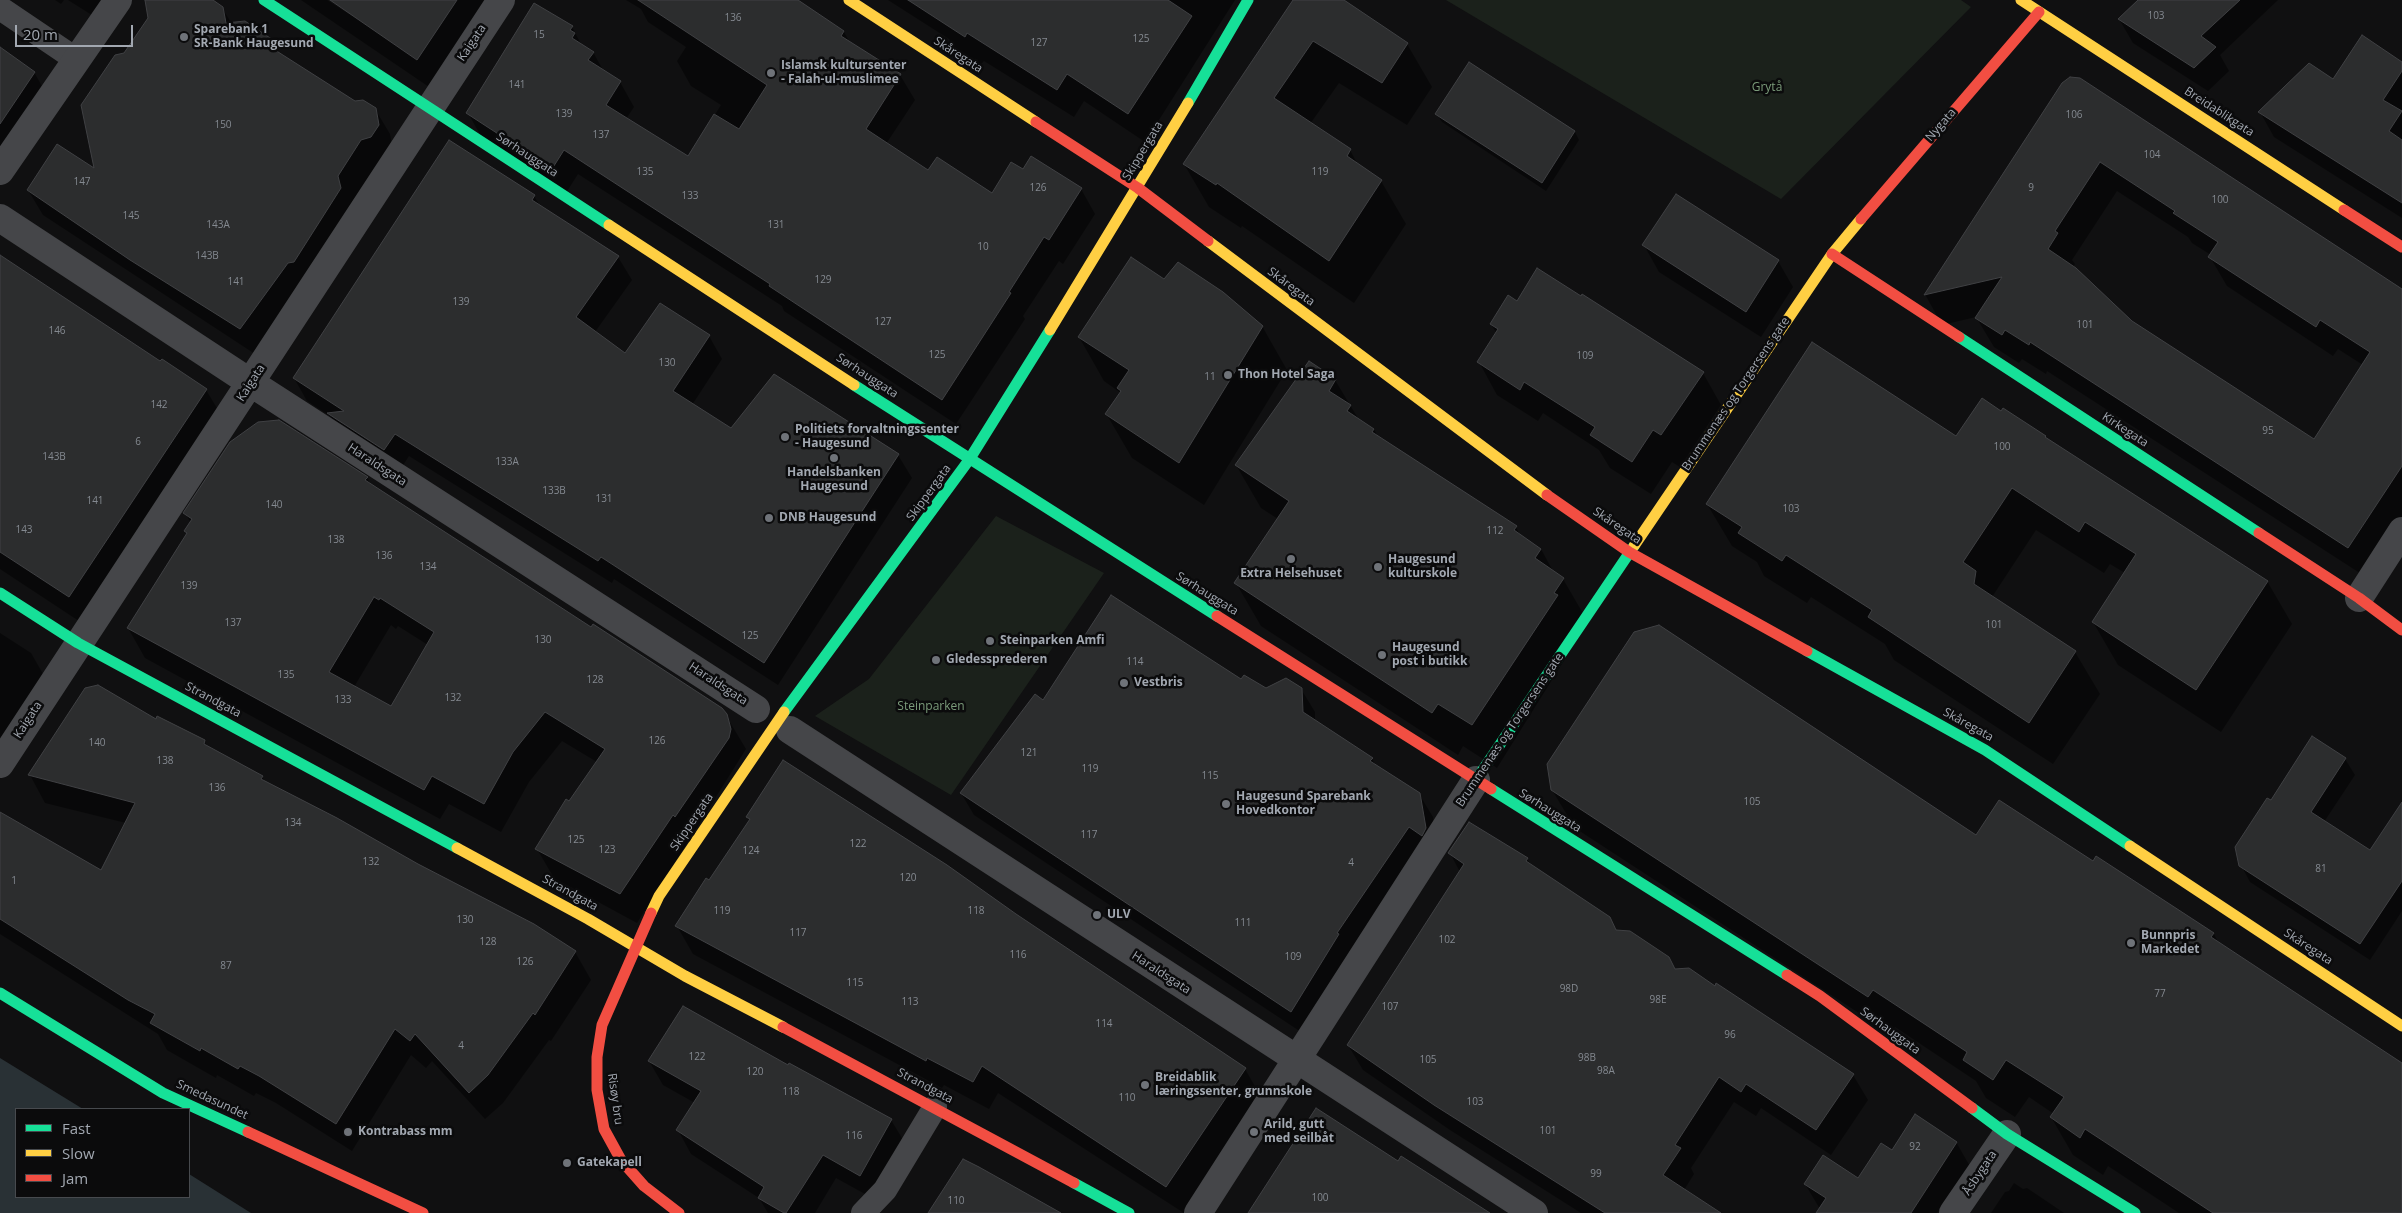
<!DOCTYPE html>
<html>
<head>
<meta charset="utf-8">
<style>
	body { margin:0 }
	#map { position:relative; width:2402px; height:1213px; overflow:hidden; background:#101011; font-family:"Open Sans",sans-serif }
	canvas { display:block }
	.legend { position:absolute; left:15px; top:1108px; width:175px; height:90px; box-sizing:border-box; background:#0b0b0c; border:1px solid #474a4e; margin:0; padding:6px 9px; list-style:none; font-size:15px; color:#a2a8b1 }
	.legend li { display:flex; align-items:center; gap:10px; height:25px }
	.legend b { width:25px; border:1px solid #474a4e }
	.scale { position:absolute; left:15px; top:25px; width:118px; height:22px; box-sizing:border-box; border:2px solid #a2a8b1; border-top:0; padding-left:6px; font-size:15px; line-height:18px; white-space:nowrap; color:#a2a8b1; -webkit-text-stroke:4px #0b0b0c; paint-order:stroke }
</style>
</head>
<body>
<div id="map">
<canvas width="2402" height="1213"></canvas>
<ul class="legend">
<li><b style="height:6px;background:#16e098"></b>Fast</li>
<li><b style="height:6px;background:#ffcf43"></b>Slow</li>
<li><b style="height:6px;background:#f24e42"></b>Jam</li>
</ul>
<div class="scale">20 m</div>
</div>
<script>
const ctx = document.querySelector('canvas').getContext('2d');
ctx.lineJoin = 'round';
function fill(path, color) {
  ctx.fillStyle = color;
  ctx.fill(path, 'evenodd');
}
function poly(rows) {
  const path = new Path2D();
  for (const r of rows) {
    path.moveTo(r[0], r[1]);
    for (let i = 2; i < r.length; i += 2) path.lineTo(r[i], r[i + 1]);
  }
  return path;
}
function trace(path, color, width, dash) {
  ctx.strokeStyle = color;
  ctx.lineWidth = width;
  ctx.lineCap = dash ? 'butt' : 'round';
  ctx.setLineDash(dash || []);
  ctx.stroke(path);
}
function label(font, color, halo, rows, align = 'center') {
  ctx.font = font + ' "Open Sans",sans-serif';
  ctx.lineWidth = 5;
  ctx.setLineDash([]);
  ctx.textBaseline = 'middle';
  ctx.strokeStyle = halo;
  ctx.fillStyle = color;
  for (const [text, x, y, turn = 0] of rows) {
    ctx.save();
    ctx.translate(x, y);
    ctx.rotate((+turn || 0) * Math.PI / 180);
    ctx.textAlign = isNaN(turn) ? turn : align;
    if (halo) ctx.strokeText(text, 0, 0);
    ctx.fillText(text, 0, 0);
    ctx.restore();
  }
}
fill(poly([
	[1446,0,1961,0,1971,7,1781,199],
	[996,516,1104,573,951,795,815,716,869,679]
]), '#1b211b');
fill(poly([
	[0,1058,83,1109,16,1109,16,1197,189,1197,189,1174,251,1213,0,1213]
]), '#293135');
fill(poly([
	[55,0,64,0,61,4],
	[68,0,111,0,95,17],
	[155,0,211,0,222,8,232,24,272,41,279,54,354,102,375,109,390,134,393,151,386,162,376,165,352,202,355,214,255,354,43,215,28,190,95,171,125,54,149,18],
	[301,0,327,0,371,28,372,26,332,0,495,0,435,91],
	[626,0,795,0,844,32,850,43,900,75,915,100,886,144,929,171,992,194,1023,171,1081,189,1095,214,1063,264,1059,261,1023,316,1025,319,956,424,784,311,782,306,578,174,566,193,482,138,468,113,572,27,582,46,593,52,604,72,620,82,634,107,626,119,688,158,721,105,691,86,677,61,686,47,648,22,641,9],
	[888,0,1235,0,1145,142,1084,101,1074,117,984,61,981,64,953,46,949,39],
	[1294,0,1341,0,1407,44,1432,87,1407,125,1339,83,1310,124,1350,150,1358,165,1381,181,1406,224,1354,303,1242,226,1241,228,1209,207,1184,164],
	[2139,0,2278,0,2220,55,2229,71,2208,91,2133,43,2119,19],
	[0,49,34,72,48,97,0,159],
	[2402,63,2402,218,2274,137,2260,112,2334,81],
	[1470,64,1575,132,1579,140,1546,191,1442,122,1437,114],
	[2063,84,2402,290,2402,521,2366,577,2047,371,2046,374,2022,359,2019,363,1994,347,1976,317,1942,325,1926,296],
	[2117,191,2188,237,2192,243,2211,255,2210,257,2227,286,2333,356,2338,349,2363,365,2315,441,2131,322,2073,267,2075,264,2072,260],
	[1676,195,1778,261,1793,287,1761,337,1659,272,1644,245],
	[534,196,540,206,618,257,632,280,595,332,625,355,709,336,722,359,692,405,732,430,898,455,912,478,778,685,614,579,612,583,409,456,398,473,342,437,330,416,307,401,294,378],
	[0,256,161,363,206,390,223,418,85,625,0,569],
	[1164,281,1262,326,1287,370,1204,505,1132,458,1107,415,1121,393,1104,381,1079,337],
	[1517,303,1703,373,1721,405,1680,467,1672,462,1651,494,1610,468,1599,450,1543,413,1538,421,1497,395,1479,362,1497,334,1491,324],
	[1335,380,1359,420,1374,429,1378,437,1516,527,1521,537,1541,549,1554,573,1563,579,1588,622,1497,768,1463,746,1458,755,1261,626,1236,583,1278,519,1261,508,1236,465],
	[1957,438,2047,440,2267,581,2292,624,2221,732,2118,665,2093,622,2125,573,2110,564,2104,573,2036,530,1992,597,2075,652,2100,694,2053,764,1894,660,1885,644,1811,597,1807,603,1764,576,1757,562,1732,546,1707,504],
	[367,478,371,485,728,719,746,749,637,923,554,878,537,849,597,762,562,741,529,782,501,832,449,804,440,819,145,658,128,628,187,535,185,531,191,523,185,513],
	[391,625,396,629,398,626,428,645,392,708,354,687],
	[0,633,31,653,47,681,0,748],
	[1241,681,1266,689,1301,689,1315,712,1315,721,1372,759,1376,766,1419,794,1433,817,1439,852,1304,1034,974,815,961,793,1044,701],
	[156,720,204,741,208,748,262,777,265,782,575,952,591,980,551,1041,549,1040,503,1103,485,1119,432,1061,426,1068,411,1055,352,1151,276,1103,256,1093,254,1096,217,1075,216,1078,167,1050,158,1034,0,934,0,831,102,871,126,823,45,803,30,775],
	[2345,759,2355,775,2324,822,2371,852,2402,804,2402,911,2370,960,2250,882,2241,865,2271,802],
	[1552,790,1976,837,2093,862,2097,857,2214,934,2219,944,2402,1064,2402,1213,2179,1213,2108,1166,2103,1175,2073,1155,2051,1117,2054,1114,2029,1097,2015,1117,1986,1098,1976,1081,1895,1027,1891,1034,1575,828],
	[1470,823,1527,859,1532,866,1609,918,1617,931,1669,958,1676,970,1853,1075,1868,1100,1831,1155,1761,1108,1756,1116,1734,1102,1691,1168,1694,1174,1684,1190,1716,1213,1581,1213,1450,1130,1363,1070,1348,1045,1460,872,1450,853],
	[1015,915,1245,1069,1261,1097,1184,1213,998,1093,989,1109,944,1085,942,1088,693,954,677,926],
	[649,1061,789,1067,891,1120,905,1143,874,1199,836,1178,815,1213,768,1213,759,1198,691,1154,678,1130,695,1103,663,1085],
	[1956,1142,1971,1168,1937,1213,1818,1213,1820,1209,1805,1184,1858,1179,1892,1151],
	[2014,1183,2023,1189,2027,1188,2064,1213,1991,1213,2005,1192,2009,1191]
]), '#0007');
const building = poly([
	[145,0,213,0,223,7,226,23,245,21,273,40,275,50,355,101,363,100,376,108,379,125,371,137,361,140,338,176,341,188,294,262,288,263,240,329,130,260,27,190,57,144,94,168,81,105,115,55,124,53,148,18,145,0],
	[330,0,457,0,417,60,330,0],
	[638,0,798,0,844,31,841,36,901,74,866,129,928,170,937,157,992,193,1011,162,1023,169,1031,156,1082,188,1049,240,1044,237,1009,292,1011,293,942,400,769,286,770,284,564,150,552,169,466,113,534,3,573,26,570,30,575,33,572,38,594,52,588,60,621,81,606,105,688,156,714,114,739,129,767,85,638,0],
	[908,0,1168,0,1192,16,1128,114,1067,74,1057,90,967,33,965,37,908,0],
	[1293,0,1344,0,1408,43,1382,83,1313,41,1274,98,1351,149,1347,156,1382,180,1329,261,1217,183,1216,185,1183,164,1293,0],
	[2138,0,2240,0,2201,36,2216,47,2194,68,2118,19,2138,0],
	[2362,35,2402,62,2402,71,2383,100,2402,111,2389,131,2402,140,2402,203,2258,112,2309,63,2333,79,2362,35],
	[0,47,35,72,0,124,0,47],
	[1469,62,1575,131,1542,183,1435,114,1469,62],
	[2070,77,2080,78,2402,289,2402,466,2348,548,2030,342,2029,345,2005,330,2002,335,1975,318,2002,277,1924,295,2062,83,2070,77],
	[2100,162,2175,211,2173,213,2218,242,2208,257,2316,327,2320,320,2370,352,2314,439,2132,321,2076,268,2048,249,2058,233,2055,231,2100,162],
	[449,140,535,195,532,200,619,256,576,317,625,353,660,303,710,335,673,391,731,428,774,374,899,454,764,663,601,557,598,561,395,434,384,450,327,413,344,411,293,378,449,140],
	[1676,194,1779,260,1746,312,1642,245,1676,194],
	[0,255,160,361,162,359,207,389,69,597,0,552,0,255],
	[1131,257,1164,279,1178,262,1223,292,1263,326,1179,463,1105,414,1121,391,1117,388,1129,370,1078,337,1131,257],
	[1537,268,1581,296,1582,294,1704,372,1661,435,1653,430,1632,462,1590,435,1595,427,1524,382,1520,390,1477,362,1498,329,1490,324,1508,295,1517,301,1537,268],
	[1812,342,1956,436,1982,398,2001,411,2003,408,2046,436,2045,437,2268,581,2196,690,2092,622,2136,554,2085,522,2079,532,2012,488,1963,562,1976,571,1974,584,2076,651,2029,723,1868,617,1872,610,1786,555,1782,561,1738,533,1742,527,1706,504,1812,342],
	[1309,361,1336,379,1329,391,1351,405,1347,411,1374,429,1372,432,1517,526,1514,530,1541,549,1535,558,1564,578,1554,593,1558,595,1472,725,1438,704,1432,713,1234,583,1289,501,1235,465,1309,361],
	[279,420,368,477,365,480,591,627,593,624,653,663,722,708,727,714,731,729,729,738,675,817,673,815,620,894,535,849,566,799,569,801,605,749,545,712,513,752,484,804,432,776,424,790,127,628,187,533,184,531,192,519,183,513,230,442,258,422,279,420],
	[374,597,379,600,380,598,434,632,391,706,329,672,374,597],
	[1111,595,1241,679,1244,675,1266,688,1286,678,1302,688,1303,712,1373,758,1370,761,1420,793,1426,828,1422,836,1409,827,1337,933,1339,934,1291,1012,960,793,1035,694,1043,700,1111,595],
	[1659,625,1976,835,1999,800,2093,861,2096,856,2214,933,2211,937,2402,1063,2402,1213,2213,1213,2085,1129,2080,1138,2050,1117,2064,1097,2006,1060,1993,1080,1963,1060,1967,1052,1873,990,1868,997,1551,790,1547,764,1634,632,1659,625],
	[98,685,156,719,157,716,205,740,204,744,263,776,261,779,337,818,418,864,534,924,576,951,535,1015,533,1013,488,1075,469,1093,415,1034,410,1041,395,1029,336,1124,259,1076,240,1066,238,1069,201,1048,200,1051,150,1023,155,1014,128,1000,0,919,0,812,101,870,135,803,28,775,85,688,98,685],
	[2312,736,2346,758,2311,812,2370,850,2402,802,2402,881,2360,944,2239,866,2235,847,2267,798,2271,800,2312,736],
	[783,760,947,865,1016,914,1246,1068,1166,1187,982,1066,973,1082,927,1058,926,1061,675,926,706,878,709,880,750,819,746,817,783,760],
	[1469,822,1528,858,1526,861,1610,917,1616,930,1630,931,1669,957,1675,969,1689,968,1715,986,1716,983,1854,1074,1816,1130,1746,1084,1741,1092,1719,1077,1675,1145,1681,1148,1663,1175,1721,1213,1605,1213,1434,1105,1347,1045,1464,864,1448,853,1469,822],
	[683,1006,788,1065,789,1063,892,1119,860,1176,823,1155,786,1213,784,1213,758,1198,764,1187,676,1130,701,1091,648,1061,683,1006],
	[1316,1108,1398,1161,1401,1156,1490,1213,1248,1213,1316,1108],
	[1915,1114,1957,1142,1911,1213,1816,1213,1826,1198,1804,1184,1823,1155,1858,1178,1881,1143,1892,1150,1915,1114],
	[963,1159,979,1167,1061,1213,928,1213,963,1159]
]);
fill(building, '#2c2d2e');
trace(building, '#404144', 1);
trace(poly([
	[0,8,77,60],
	[863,1213,885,1190,935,1107]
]), '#454649', 24);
trace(poly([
	[0,171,118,0],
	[0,218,251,383,756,709],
	[2359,598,2402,531],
	[790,730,1534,1213],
	[0,764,501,0],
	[1198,1213,1476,780],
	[1953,1213,2007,1134]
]), '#454649', 28);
trace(poly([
	[264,0,609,225],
	[1188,103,1248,0],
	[1959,337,2259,533],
	[854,385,1217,616],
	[0,593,78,643,457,848],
	[1807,651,1985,750,2130,846],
	[784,712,969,460,1050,330],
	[1476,780,1634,546],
	[1491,789,1787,975],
	[0,993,163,1093,248,1132],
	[1972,1108,2007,1134,2135,1213],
	[1074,1183,1129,1213]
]), '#16e098', 11);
trace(poly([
	[849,0,1036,122],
	[2021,0,2344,210],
	[609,225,854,385],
	[1208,241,1547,495],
	[1050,330,1188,103],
	[1634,546,1832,254,1861,219],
	[2130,846,2402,1026],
	[457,848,588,919,685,976,783,1027],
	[651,913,659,896,784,712]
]), '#ffcf43', 11);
trace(poly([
	[1036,122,1138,188,1208,241],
	[2344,210,2402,247],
	[1861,219,2039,12],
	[1832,254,1959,337],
	[1547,495,1629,552,1807,651],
	[2259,533,2359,598,2402,630],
	[1217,616,1491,789],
	[651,913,602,1025,597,1057,597,1090,604,1129,621,1160,644,1186,679,1213],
	[1787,975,1820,996,1972,1108],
	[783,1027,1074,1183],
	[248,1132,423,1213]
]), '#f24e42', 11);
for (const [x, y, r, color] of [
	[184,37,5,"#6f7379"],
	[771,73,5,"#6f7379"],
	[1228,375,5,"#6f7379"],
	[785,437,5,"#6f7379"],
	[834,458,5,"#6f7379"],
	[769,518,5,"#6f7379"],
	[1291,559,5,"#6f7379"],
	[1378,567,5,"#6f7379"],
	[990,641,5,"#6f7379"],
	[1382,655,5,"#6f7379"],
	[936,660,5,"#6f7379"],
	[1124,683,5,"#6f7379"],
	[1226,804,5,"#6f7379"],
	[1097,915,5,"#6f7379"],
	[2131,943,5,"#6f7379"],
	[1145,1085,5,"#6f7379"],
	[348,1132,5,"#6f7379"],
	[1254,1132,5,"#6f7379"],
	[567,1163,5,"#6f7379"]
]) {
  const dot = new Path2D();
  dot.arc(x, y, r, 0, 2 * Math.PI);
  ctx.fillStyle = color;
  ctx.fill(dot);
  trace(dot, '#0b0b0c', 2);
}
label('10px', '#848990', null, [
	["103",2156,16],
	["136",733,18],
	["15",539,35],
	["125",1141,39],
	["127",1039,43],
	["141",517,85],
	["139",564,114],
	["106",2074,115],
	["150",223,125],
	["137",601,135],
	["104",2152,155],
	["135",645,172],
	["119",1320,172],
	["147",82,182],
	["126",1038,188],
	["9",2031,188],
	["133",690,196],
	["100",2220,200],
	["145",131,216],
	["143A",218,225],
	["131",776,225],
	["10",983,247],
	["143B",207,256],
	["129",823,280],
	["141",236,282],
	["139",461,302],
	["127",883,322],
	["101",2085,325],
	["146",57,331],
	["125",937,355],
	["109",1585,356],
	["130",667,363],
	["11",1210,377],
	["142",159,405],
	["95",2268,431],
	["6",138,442],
	["100",2002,447],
	["143B",54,457],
	["133A",507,462],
	["133B",554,491],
	["131",604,499],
	["141",95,501],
	["140",274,505],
	["103",1791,509],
	["143",24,530],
	["112",1495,531],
	["138",336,540],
	["136",384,556],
	["134",428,567],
	["139",189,586],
	["137",233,623],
	["101",1994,625],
	["125",750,636],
	["130",543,640],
	["114",1135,662],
	["135",286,675],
	["128",595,680],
	["132",453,698],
	["133",343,700],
	["126",657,741],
	["140",97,743],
	["121",1029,753],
	["138",165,761],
	["119",1090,769],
	["115",1210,776],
	["136",217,788],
	["105",1752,802],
	["134",293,823],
	["117",1089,835],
	["125",576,840],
	["122",858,844],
	["123",607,850],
	["124",751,851],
	["132",371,862],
	["4",1351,863],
	["81",2321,869],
	["120",908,878],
	["1",14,881],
	["119",722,911],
	["118",976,911],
	["130",465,920],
	["111",1243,923],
	["117",798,933],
	["102",1447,940],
	["128",488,942],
	["116",1018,955],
	["109",1293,957],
	["126",525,962],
	["87",226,966],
	["115",855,983],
	["98D",1569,989],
	["77",2160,994],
	["98E",1658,1000],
	["113",910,1002],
	["107",1390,1007],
	["114",1104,1024],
	["96",1730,1035],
	["4",461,1046],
	["122",697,1057],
	["98B",1587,1058],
	["105",1428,1060],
	["98A",1606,1071],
	["120",755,1072],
	["118",791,1092],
	["110",1127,1098],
	["103",1475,1102],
	["101",1548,1131],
	["116",854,1136],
	["92",1915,1147],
	["99",1596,1174],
	["100",1320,1198],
	["110",956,1201]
]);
label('bold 12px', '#a2a8b1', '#0b0b0c', [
	["Sparebank 1",194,30],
	["SR-Bank Haugesund",194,44],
	["Islamsk kultursenter",781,66],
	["- Falah-ul-muslimee",781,80],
	["Thon Hotel Saga",1238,375],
	["Politiets forvaltningssenter",795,430],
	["- Haugesund",795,444],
	["Handelsbanken",834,473,"center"],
	["Haugesund",834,487,"center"],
	["DNB Haugesund",779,518],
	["Haugesund",1388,560],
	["kulturskole",1388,574],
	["Extra Helsehuset",1291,574,"center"],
	["Steinparken Amfi",1000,641],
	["Haugesund",1392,648],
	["post i butikk",1392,662],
	["Gledessprederen",946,660],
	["Vestbris",1134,683],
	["Haugesund Sparebank",1236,797],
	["Hovedkontor",1236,811],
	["ULV",1107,915],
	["Bunnpris",2141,936],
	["Markedet",2141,950],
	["Breidablik",1155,1078],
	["læringssenter, grunnskole",1155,1092],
	["Arild, gutt",1264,1125],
	["med seilbåt",1264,1139],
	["Kontrabass mm",358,1132],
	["Gatekapell",577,1163]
], 'left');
label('12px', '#a2a8b1', '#0b0b0c', [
	["Kaigata",472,43,-56],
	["Skåregata",958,55,33],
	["Breidablikgata",2219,112,33],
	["Nygata",1941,125,-49],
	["Skippergata",1143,151,-59],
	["Sørhauggata",527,155,33],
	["Skåregata",1291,287,37],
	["Sørhauggata",867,376,33],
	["Kaigata",251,383,-57],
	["Brummenæs og Torgersens gate",1736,394,-56],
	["Kirkegata",2125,430,33],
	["Haraldsgata",377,465,33],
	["Skippergata",929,493,-54],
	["Skåregata",1617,526,34],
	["Sørhauggata",1207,594,32],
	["Haraldsgata",718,684,33],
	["Strandgata",213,700,28],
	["Kaigata",28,720,-57],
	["Skåregata",1968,725,29],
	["Brummenæs og Torgersens gate",1510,730,-56],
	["Sørhauggata",1550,811,32],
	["Skippergata",692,822,-56],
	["Strandgata",570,893,29],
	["Skåregata",2308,947,33],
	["Haraldsgata",1161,973,33],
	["Sørhauggata",1890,1031,36],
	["Strandgata",925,1086,28],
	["Risøy bru",615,1099,82],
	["Smedasundet",212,1100,25],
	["Åsbygata",1980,1173,-56]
]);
label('12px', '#7b9b7a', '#0b0b0c', [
	["Grytå",1767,88],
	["Steinparken",931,707]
]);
</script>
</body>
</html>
